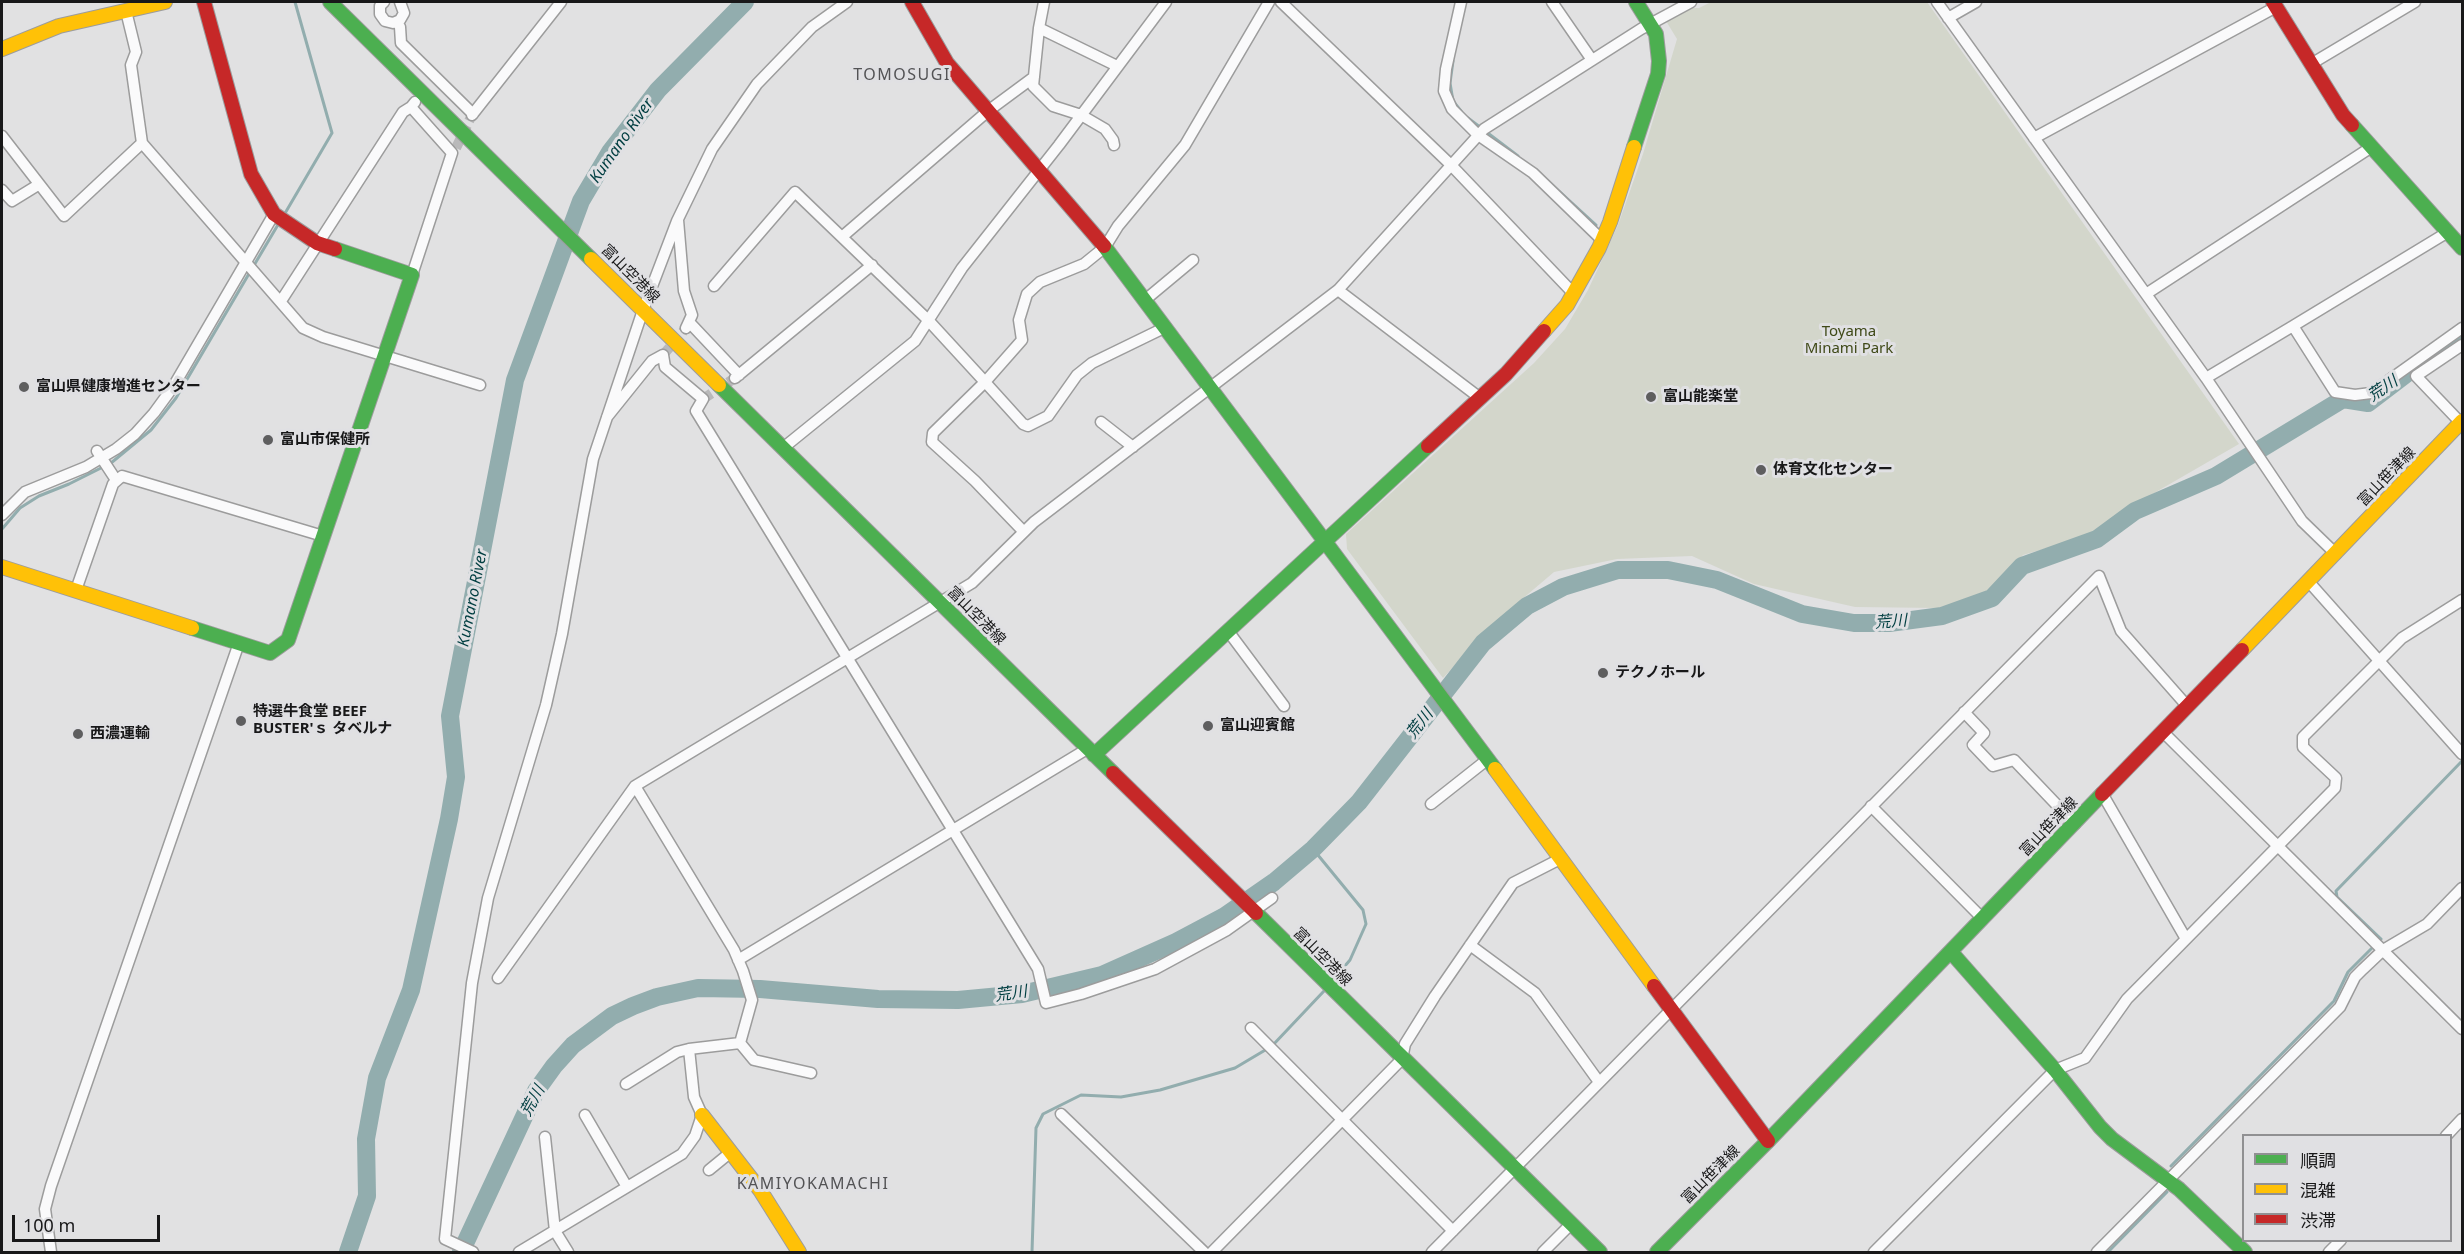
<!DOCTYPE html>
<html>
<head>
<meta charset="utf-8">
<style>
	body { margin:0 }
	#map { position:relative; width:2464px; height:1254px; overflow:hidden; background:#e1e1e2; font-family:"Noto Sans","Noto Sans JP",sans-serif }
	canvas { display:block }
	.frame { position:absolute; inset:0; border:3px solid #181819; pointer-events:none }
	.legend { position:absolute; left:2242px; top:1134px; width:210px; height:108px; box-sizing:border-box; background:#e0e0e3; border:2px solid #909092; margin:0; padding:8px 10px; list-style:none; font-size:18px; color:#181819 }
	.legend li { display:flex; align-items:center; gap:12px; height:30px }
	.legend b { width:30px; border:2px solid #909092 }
	.scale { position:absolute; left:12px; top:1215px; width:148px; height:27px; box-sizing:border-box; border:3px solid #181819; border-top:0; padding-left:8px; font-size:18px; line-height:21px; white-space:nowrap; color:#181819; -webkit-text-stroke:4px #e0e0e3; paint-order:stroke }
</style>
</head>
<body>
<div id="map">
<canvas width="2464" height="1254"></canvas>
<div class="frame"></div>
<ul class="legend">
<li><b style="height:8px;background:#4caf50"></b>順調</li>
<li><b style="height:8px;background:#ffc107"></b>混雑</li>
<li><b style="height:8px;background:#c62828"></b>渋滞</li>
</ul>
<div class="scale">100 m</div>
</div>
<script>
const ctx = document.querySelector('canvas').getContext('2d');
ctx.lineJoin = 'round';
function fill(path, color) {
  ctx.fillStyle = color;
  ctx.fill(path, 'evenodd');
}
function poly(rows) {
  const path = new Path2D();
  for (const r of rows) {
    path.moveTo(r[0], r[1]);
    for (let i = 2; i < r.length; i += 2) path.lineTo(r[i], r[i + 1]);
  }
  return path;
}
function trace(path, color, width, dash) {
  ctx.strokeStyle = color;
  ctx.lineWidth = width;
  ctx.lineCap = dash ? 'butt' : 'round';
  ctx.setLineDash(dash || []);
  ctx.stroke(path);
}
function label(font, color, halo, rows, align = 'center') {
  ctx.font = font + ' "Noto Sans","Noto Sans JP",sans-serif';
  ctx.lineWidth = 6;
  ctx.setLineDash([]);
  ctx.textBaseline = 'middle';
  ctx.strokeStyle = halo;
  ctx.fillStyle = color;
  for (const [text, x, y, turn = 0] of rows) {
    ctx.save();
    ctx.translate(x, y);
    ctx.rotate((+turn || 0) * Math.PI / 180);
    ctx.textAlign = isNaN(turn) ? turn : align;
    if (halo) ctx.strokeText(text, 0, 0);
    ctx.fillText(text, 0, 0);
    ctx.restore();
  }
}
fill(poly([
	[1711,2,1927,2,2239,444,2149,496,2096,534,2023,555,1994,591,1938,608,1855,607,1754,584,1692,556,1617,559,1554,572,1494,623,1443,678,1347,549,1346,534,1534,363,1565,329,1588,290,1618,225,1643,154,1677,39,1666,21,1689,8,1699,8]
]), '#d3d6cb');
trace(poly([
	[1453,61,1450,83,1453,101,1461,111],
	[1468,118,1518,156],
	[1548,181,1596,225],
	[284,215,332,133,295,2],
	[253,267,279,223],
	[2,529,20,508,39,496,69,484,111,463,151,430,176,398,250,272],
	[1313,849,1363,910,1366,924,1350,960,1332,981],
	[2171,1166,2334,1001,2348,972,2381,939,2337,897,2336,891,2462,761],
	[1032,1252,1036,1128,1043,1114,1081,1095,1121,1097,1160,1090,1235,1068,1272,1046,1324,991],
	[2108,1252,2167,1192]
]), '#92adae', 3);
trace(poly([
	[348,1252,367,1196,366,1139,377,1078,411,990,449,819,456,777,450,716,515,380,581,201,610,152,658,90,745,2],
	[461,1252,536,1091,554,1066,573,1045,612,1016,633,1006,657,997,698,988,760,989,878,999,958,1000,1022,994,1102,975,1176,942,1225,916,1274,882,1313,849,1359,802,1483,643,1527,606,1563,587,1618,570,1668,570,1717,580,1802,614,1854,623,1889,623,1942,616,1992,598,2022,566,2097,539,2135,511,2216,476,2343,399,2368,403,2431,355,2462,336]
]), '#92adae', 18);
trace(poly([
	[456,148,472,115],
	[663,355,686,328],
	[703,399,735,378]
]), '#b9b9ba', 10, [10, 5]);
const street = poly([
	[384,2,380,6,380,14,385,21,393,23,400,20,404,13,400,2],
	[1044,2,1039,28,1117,66],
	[1281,2,1451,165,1574,294],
	[1461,2,1446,69,1444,91,1452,109,1478,135,1533,173,1602,240],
	[1552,2,1592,60],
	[1937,2,2206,378,2302,521,2336,554],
	[126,11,136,52,131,65,142,143],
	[1948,18,1976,2],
	[397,22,400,27,401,43,473,114],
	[1039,28,1033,86,1053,106,1081,115,1105,129,1113,140,1114,145],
	[2311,64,2415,2],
	[472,115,561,2],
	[2,136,64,216,142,143,303,328,323,337,480,385],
	[2034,138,2276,7],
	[2,190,12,201,38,185],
	[678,220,684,291,692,315,686,328],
	[2448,232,2293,326,2335,392,2355,395,2371,393,2462,328],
	[843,236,988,111,1034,77],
	[412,275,452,153,411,107,415,102],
	[714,286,795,192,928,320,985,382,933,433,932,442,975,481,1024,532],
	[1338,290,1480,398],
	[2146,294,2370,148],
	[1145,300,1193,260],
	[281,301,403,112,411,107],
	[689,322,739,375],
	[1166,327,1092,363,1077,375,1048,416,1028,426,1023,424,985,382,1022,340,1019,320,1027,294,1040,282,1084,264,1105,247,1118,226,1185,145,1269,2],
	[735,378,872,265],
	[2206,378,2293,326],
	[607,417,652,361,663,355,665,367,703,399,696,411,1038,969,1046,1003,1081,994,1155,969,1227,930,1272,898],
	[1101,422,1133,447],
	[2461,423,2416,376,2462,345],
	[783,448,915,341,962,268,1059,145,1166,2],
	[97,451,116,480],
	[2,515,25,492,86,467,116,449,135,434,154,413,173,387,274,214],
	[2309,582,2462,754],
	[76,590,113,484,122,476,323,536],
	[1228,631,1284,706],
	[1964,712,1984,733,1973,745,1993,766,2014,760,2075,824],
	[2163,732,2462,1029],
	[635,786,734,950,743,971,752,1000,740,1043],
	[2103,795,2186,939],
	[1431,804,1488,759],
	[1871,806,1983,919],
	[1470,945,1535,993,1599,1082],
	[738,960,1087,749],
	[498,978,635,786,972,583,1034,522,1338,290,1484,129,1641,29,1691,2],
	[1251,1028,1453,1231],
	[740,1043,754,1060,811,1073],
	[626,1084,677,1052,689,1049],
	[1061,1114,1204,1252],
	[585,1115,627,1187],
	[2446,1136,2462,1119],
	[545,1137,555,1231,568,1252],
	[709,1170,731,1152],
	[51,1252,45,1209,51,1186,239,643],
	[473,1252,445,1239,472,983,488,898,546,705,562,634,593,459,643,310,677,221,712,149,757,84,812,27,847,2],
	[519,1252,682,1154,695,1136,702,1115,694,1097,689,1049,740,1043],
	[1212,1252,1402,1059,1405,1044,1435,996,1513,883,1560,859],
	[1432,1252,2099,576,2121,631,2188,707],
	[1543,1252,1570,1225],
	[1874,1252,2055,1070,2085,1058,2127,999,2335,788,2336,778,2303,747,2303,737,2402,638,2462,600],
	[2097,1252,2340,1007,2355,977,2363,969,2383,950,2427,924,2462,888],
	[2329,1252,2341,1240]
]);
const fast = poly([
	[330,2,591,259],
	[2352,125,2462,248],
	[1634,147,1658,74,1659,61,1656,34,1636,2],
	[1104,246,1495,769],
	[719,385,1113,773],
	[192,628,270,653,288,640,412,275,335,249],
	[1094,755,1428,446],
	[1256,913,1600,1252],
	[1951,952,2055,1070,2100,1127,2112,1139,2179,1189,2245,1252],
	[1657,1252,1768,1141,2102,794]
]);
const slow = poly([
	[2,49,59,26,165,2],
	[591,259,719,385],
	[1544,331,1567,305,1599,248,1610,222,1634,147],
	[2,567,192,628],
	[2242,650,2462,421],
	[1495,769,1654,986],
	[702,1115,760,1190,799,1252]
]);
const jam = poly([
	[204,2,251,174,274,214,317,243,335,249],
	[912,2,947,63,1104,246],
	[2273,2,2343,115,2352,125],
	[1428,446,1506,374,1544,331],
	[1113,773,1256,913],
	[2102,794,2242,650],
	[1654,986,1768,1141]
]);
trace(street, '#9c9c9c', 13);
trace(fast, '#9c9c9c', 16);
trace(slow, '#9c9c9c', 16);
trace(jam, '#9c9c9c', 16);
trace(street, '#fafafb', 10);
trace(fast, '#4caf50', 14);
trace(slow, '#ffc107', 14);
trace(jam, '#c62828', 14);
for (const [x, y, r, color] of [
	[24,387,6,"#5e5e5f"],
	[1651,397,6,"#5e5e5f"],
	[268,440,6,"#5e5e5f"],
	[1761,470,6,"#5e5e5f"],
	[1603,673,6,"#5e5e5f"],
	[241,721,6,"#5e5e5f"],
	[1208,726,6,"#5e5e5f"],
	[78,734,6,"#5e5e5f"]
]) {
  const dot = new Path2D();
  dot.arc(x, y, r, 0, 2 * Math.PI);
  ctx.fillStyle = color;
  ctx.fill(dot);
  trace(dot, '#e0e0e3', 2);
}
label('15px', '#181819', '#e0e0e3', [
	["富山空港線",630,274,45],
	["富山笹津線",2387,477,-46],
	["富山空港線",976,616,45],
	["富山笹津線",2049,827,-46],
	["富山空港線",1322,957,45],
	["富山笹津線",1711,1175,-45]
]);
label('15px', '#3f4918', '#e0e0e3', [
	["Toyama",1849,332],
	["Minami Park",1849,349]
]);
label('bold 15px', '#181819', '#e0e0e3', [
	["富山県健康増進センター",36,387],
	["富山能楽堂",1663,397],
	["富山市保健所",280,440],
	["体育文化センター",1773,470],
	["テクノホール",1615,673],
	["特選牛食堂 BEEF",253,712],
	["BUSTER'ｓ タベルナ",253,729],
	["富山迎賓館",1220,726],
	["西濃運輸",90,734]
], 'left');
ctx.letterSpacing = '1.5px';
label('16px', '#535355', '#e0e0e3', [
	["TOMOSUGI",902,75],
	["KAMIYOKAMACHI",813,1184]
]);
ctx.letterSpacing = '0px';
label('italic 16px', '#003e41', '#e0e0e3', [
	["Kumano River",622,141,-55],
	["荒川",2383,389,-34],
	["Kumano River",473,598,-79],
	["荒川",1891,622,-4],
	["荒川",1420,724,-52],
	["荒川",1011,994,-8],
	["荒川",533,1101,-61]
]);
</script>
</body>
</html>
